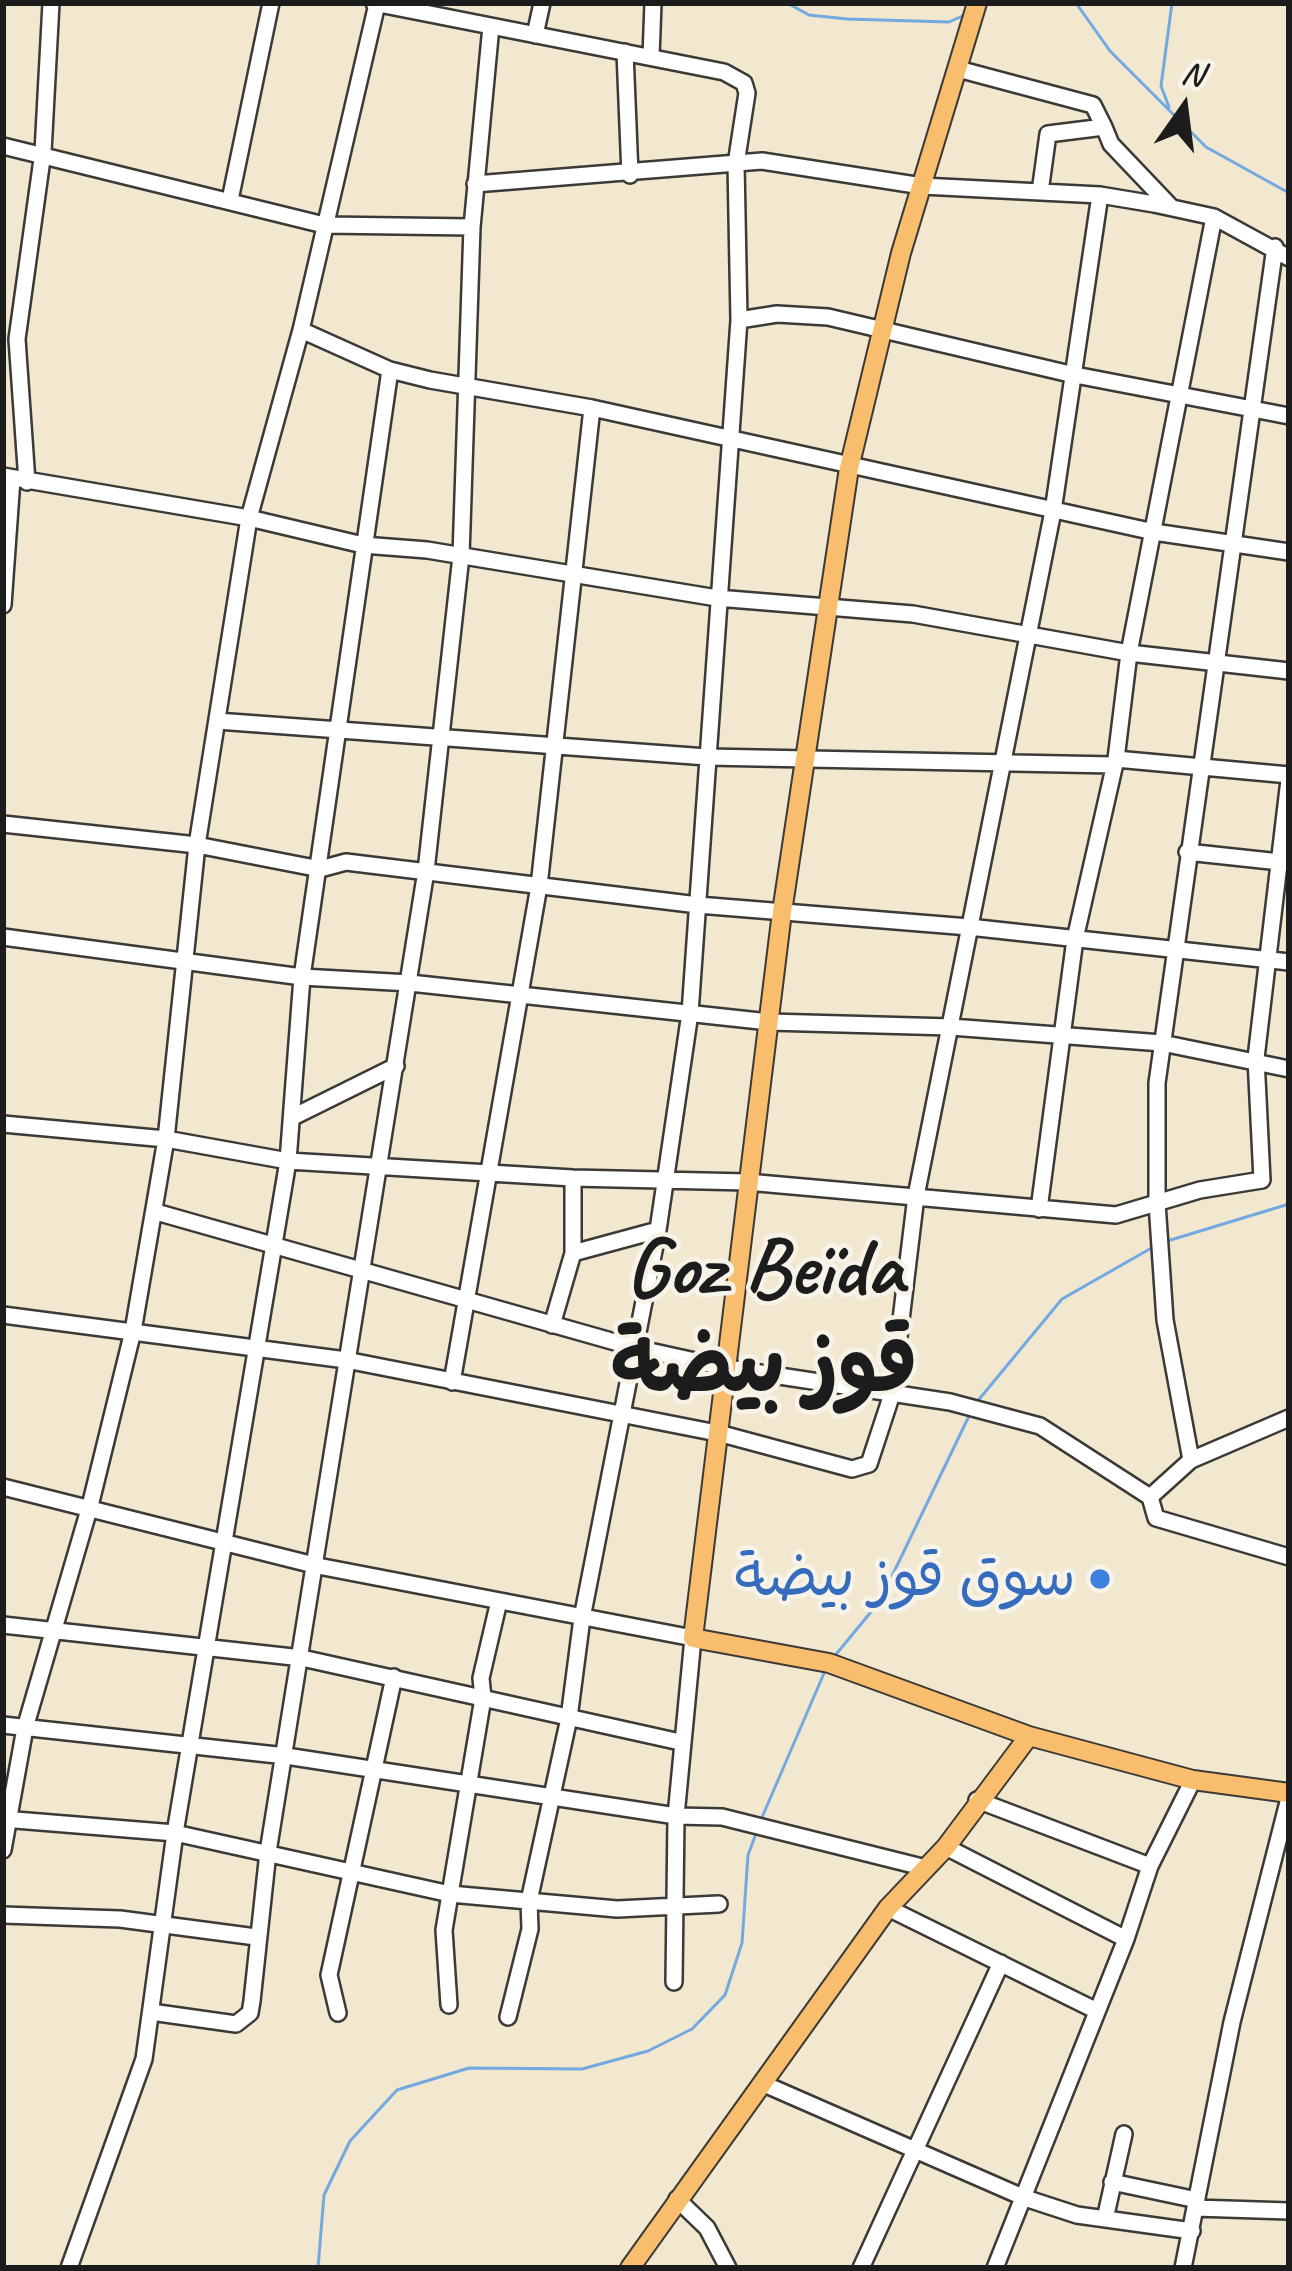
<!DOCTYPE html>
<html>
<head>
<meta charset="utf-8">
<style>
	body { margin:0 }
	#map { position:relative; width:1292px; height:2271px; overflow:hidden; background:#f2e7cf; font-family:Caveat,sans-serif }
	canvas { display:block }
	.frame { position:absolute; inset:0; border:6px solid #1c1c1c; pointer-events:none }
	.north { position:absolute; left:1124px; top:48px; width:120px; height:120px; -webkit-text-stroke:9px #f7f3e8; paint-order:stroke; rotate:14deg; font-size:33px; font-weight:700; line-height:48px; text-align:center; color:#1c1c1c }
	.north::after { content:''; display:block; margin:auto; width:42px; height:54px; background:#1c1c1c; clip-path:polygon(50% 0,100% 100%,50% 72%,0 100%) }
</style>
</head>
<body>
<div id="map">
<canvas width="1292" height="2271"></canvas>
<div class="frame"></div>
<div class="north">N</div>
</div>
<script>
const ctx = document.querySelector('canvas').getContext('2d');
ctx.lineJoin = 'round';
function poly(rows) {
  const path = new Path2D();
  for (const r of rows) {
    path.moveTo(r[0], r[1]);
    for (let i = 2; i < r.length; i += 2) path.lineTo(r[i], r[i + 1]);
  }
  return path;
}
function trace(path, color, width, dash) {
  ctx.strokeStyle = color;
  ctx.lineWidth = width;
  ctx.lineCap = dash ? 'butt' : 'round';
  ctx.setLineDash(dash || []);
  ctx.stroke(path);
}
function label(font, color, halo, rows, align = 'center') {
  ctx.font = font + ' Caveat,"Playpen Sans Arabic",sans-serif';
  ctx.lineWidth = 9;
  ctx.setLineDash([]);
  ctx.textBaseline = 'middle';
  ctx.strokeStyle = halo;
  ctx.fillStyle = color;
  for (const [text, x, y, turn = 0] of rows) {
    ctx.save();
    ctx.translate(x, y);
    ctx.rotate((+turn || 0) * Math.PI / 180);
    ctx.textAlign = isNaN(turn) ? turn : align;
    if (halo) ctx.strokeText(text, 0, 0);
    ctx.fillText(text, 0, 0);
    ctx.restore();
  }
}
trace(poly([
	[787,3,809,15,847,19,949,22,967,14],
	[1076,3,1110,51,1206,147,1289,193],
	[1169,107,1161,86,1172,3],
	[1164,1242,1289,1204],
	[976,1403,1062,1299,1155,1246],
	[833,1658,880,1601,969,1416],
	[760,1822,825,1671],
	[318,2268,324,2195,350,2141,397,2090,469,2068,582,2069,648,2051,692,2029,725,1995,742,1943,748,1855,757,1831]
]), '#72a9e1', 3);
const minor = poly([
	[374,3,724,72,744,83,747,93,736,164,739,320,690,1013,658,1230,582,1618,569,1718,529,1901,530,1929,508,2017],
	[535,35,542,3],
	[625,52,630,175],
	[651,57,653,3],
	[958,69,1093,105,1104,127,1048,134,1040,192],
	[1104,127,1111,144,1170,206],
	[3,146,324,225,472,227],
	[475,184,762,161,922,186,1100,195,1154,204,1214,217,1289,258],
	[230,200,271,3],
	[739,320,777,314,828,317,1070,374,1289,416],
	[301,330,390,370,430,380,592,408,1154,532,1289,552],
	[3,476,249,518,363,545,427,550,717,598,913,614,1129,653,1289,671],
	[27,482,17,339,43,152,51,3],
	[3,605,12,479],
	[217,721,707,757,1114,765],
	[1116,759,1289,775],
	[3,824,197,845,320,869,346,862,698,905,969,927,1289,962],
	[1187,852,1289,863],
	[3,937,302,977,410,983,769,1022,951,1027,1162,1043,1289,1069],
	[293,1117,396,1066],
	[3,1124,166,1139,288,1161,573,1178,747,1182,1116,1215,1200,1190,1262,1180,1256,1058,1289,780],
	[1039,1209,1075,939,1116,759,1129,653,1214,217],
	[156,1212,636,1348,727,1368,950,1402,1040,1426,1150,1497,1156,1518,1289,1557],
	[573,1253,658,1230],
	[3,1315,346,1360,722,1434,852,1469,869,1464,892,1394,916,1196,1053,511,1100,195],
	[552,1325,573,1253,573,1178],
	[452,1382,539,886,592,408],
	[1191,1460,1165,1320,1157,1203,1157,1083,1275,247],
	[3,1487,318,1566,693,1638,676,1816,674,1982],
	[1150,1497,1191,1460,1289,1418],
	[3,1625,302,1658,680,1742],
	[3,1725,286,1756,676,1816,722,1817,926,1868],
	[977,1800,1150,1866],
	[3,1819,175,1833,450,1894,617,1909,719,1904],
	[946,1847,1126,1939],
	[3,1850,25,1728,90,1506,133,1331,166,1139,197,845,249,518,301,330,377,4],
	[888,1908,1095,2010],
	[3,1915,120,1919,256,1937],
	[449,2005,444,1930,483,1698,481,1678,499,1601],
	[151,2012,236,2024,250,2013,252,2001,268,1852,426,871,461,556,472,227,491,26],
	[338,2013,329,1975,394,1677],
	[764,2084,1025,2198,1077,2215,1192,2231],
	[1112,2182,1197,2200],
	[677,2199,707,2228,728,2268],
	[1195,2208,1289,2211],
	[1105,2219,1124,2134],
	[69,2268,144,2059,175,1833,288,1161,302,977,390,370],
	[861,2268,1001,1963],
	[995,2268,1126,1939,1150,1866,1193,1780],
	[1183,2268,1232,2022,1289,1798]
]);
const major = poly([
	[977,3,901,253,849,468,782,912,693,1638,829,1663,1029,1736,1193,1780,1289,1793],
	[630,2268,888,1908,946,1847,1029,1736]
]);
trace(minor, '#3c3a37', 20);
trace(major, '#3c3a37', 22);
trace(minor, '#fff', 15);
trace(major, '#f9be6d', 18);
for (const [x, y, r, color] of [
	[1100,1579,12,"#3f7fe0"]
]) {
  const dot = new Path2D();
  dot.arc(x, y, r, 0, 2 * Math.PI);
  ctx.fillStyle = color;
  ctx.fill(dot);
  trace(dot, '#f7f3e8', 4.5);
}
label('60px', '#366cbe', '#f7f3e8', [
	["سوق قوز بيضة",1076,1579]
], 'right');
label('bold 84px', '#1c1c1c', '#f7f3e8', [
	["Goz Beïda",764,1272],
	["قوز بيضة",764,1369]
]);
</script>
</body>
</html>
